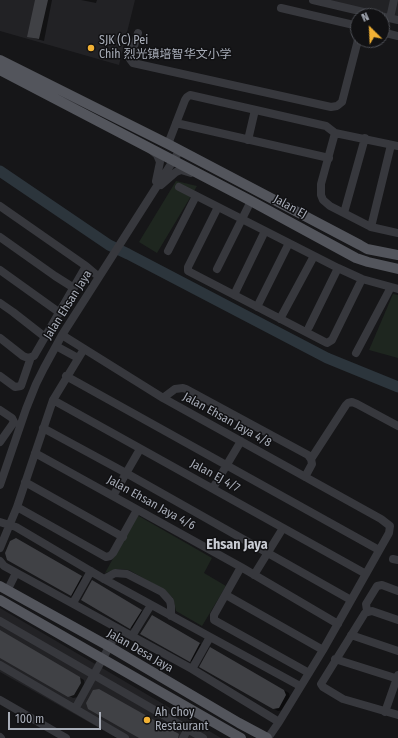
<!DOCTYPE html>
<html>
<head>
<meta charset="utf-8">
<style>
	body { margin:0 }
	#map { position:relative; width:398px; height:738px; overflow:hidden; background:#161618; font-family:"Fira Sans Condensed",sans-serif }
	canvas { display:block }
	.north { position:absolute; left:350px; top:8px; width:40px; height:40px; box-sizing:border-box; background:#111113; border:1px solid #4d4f55; border-radius:50%; rotate:336deg; font-size:11px; font-weight:700; line-height:16px; text-align:center; color:#a8adb8 }
	.north::after { content:''; display:block; margin:auto; width:14px; height:18px; background:#f2b134; clip-path:polygon(50% 0,100% 100%,50% 72%,0 100%) }
	.scale { position:absolute; left:8px; top:712px; width:93px; height:18px; box-sizing:border-box; border:2px solid #a8adb8; border-top:0; padding-left:5px; font-size:12px; line-height:14px; white-space:nowrap; color:#a8adb8; -webkit-text-stroke:3px #111113; paint-order:stroke }
</style>
</head>
<body>
<div id="map">
<canvas width="398" height="738"></canvas>
<div class="north">N</div>
<div class="scale">100 m</div>
</div>
<script>
const ctx = document.querySelector('canvas').getContext('2d');
ctx.lineJoin = 'round';
function fill(path, color) {
  ctx.fillStyle = color;
  ctx.fill(path, 'evenodd');
}
function poly(rows) {
  const path = new Path2D();
  for (const r of rows) {
    path.moveTo(r[0], r[1]);
    for (let i = 2; i < r.length; i += 2) path.lineTo(r[i], r[i + 1]);
  }
  return path;
}
function trace(path, color, width, dash) {
  ctx.strokeStyle = color;
  ctx.lineWidth = width;
  ctx.lineCap = dash ? 'butt' : 'round';
  ctx.setLineDash(dash || []);
  ctx.stroke(path);
}
function label(font, color, halo, rows, align = 'center') {
  ctx.font = font + ' "Fira Sans Condensed","Noto Sans SC",sans-serif';
  ctx.lineWidth = 3;
  ctx.setLineDash([]);
  ctx.textBaseline = 'middle';
  ctx.strokeStyle = halo;
  ctx.fillStyle = color;
  for (const [text, x, y, turn = 0] of rows) {
    ctx.save();
    ctx.translate(x, y);
    ctx.rotate((+turn || 0) * Math.PI / 180);
    ctx.textAlign = isNaN(turn) ? turn : align;
    if (halo) ctx.strokeText(text, 0, 0);
    ctx.fillText(text, 0, 0);
    ctx.restore();
  }
}
fill(poly([
	[0,0,135,0,119,65,0,31],
	[323,0,398,0,398,18],
	[0,608,221,738,117,738,0,672]
]), '#222225');
fill(poly([
	[176,181,197,186,157,253,139,242],
	[393,294,398,295,398,358,369,350],
	[137,515,212,558,204,573,226,586,202,626,176,611,173,598,166,591,129,570,118,569,105,573]
]), '#1e261f');
fill(poly([
	[36,0,52,0,44,41,33,38,28,36],
	[81,0,97,0,96,3],
	[16,539,86,580,75,598,8,559],
	[92,582,145,613,135,630,82,600],
	[152,616,204,646,195,663,141,634],
	[0,631,84,680,85,686,79,697,73,698,0,657],
	[211,649,289,693,290,698,284,710,278,711,201,667]
]), '#0007');
trace(poly([
	[0,171,109,245,128,254,327,358,398,387]
]), '#2c353c', 11);
fill(poly([
	[35,0,48,0,39,39,27,37],
	[16,538,82,576,71,596,7,560,5,553,10,541],
	[92,580,142,610,130,629,81,600],
	[152,615,200,643,190,662,140,634],
	[0,630,80,677,81,683,74,695,68,697,0,658],
	[210,647,284,690,286,695,279,708,273,709,199,667],
	[99,689,179,734,178,738,139,738,88,709,86,703,93,690]
]), '#404145');
trace(poly([
	[313,0,398,20],
	[281,8,358,26],
	[390,18,394,0],
	[382,32,398,36],
	[138,33,130,59,133,63,331,107,337,106,342,102,358,40],
	[176,123,329,158],
	[335,133,321,184,321,195,323,200,330,206,371,227,398,233],
	[248,140,255,110],
	[168,144,185,100,187,97,190,95,326,126,335,133,398,146],
	[151,150,157,155,160,162,156,181],
	[161,185,176,172,181,170,191,173],
	[179,187,338,268,362,279,398,289],
	[0,206,86,266,99,277],
	[218,207,188,267,188,271,327,343,332,340,362,279],
	[344,213,365,138],
	[371,227,391,145],
	[0,237,55,276,74,288],
	[168,251,196,196],
	[217,269,251,201],
	[0,270,60,313],
	[234,295,265,231],
	[0,303,13,312,45,337],
	[257,307,289,243],
	[280,319,314,256],
	[309,327,338,268],
	[62,335,163,398,381,519,390,526,389,533,323,650,279,722,268,738],
	[0,338,23,356,28,358,34,356,86,266],
	[56,346,78,358],
	[356,353,391,287],
	[0,376,15,387,21,386,31,357],
	[66,376,379,550],
	[163,398,175,389,183,388,186,389,308,455,311,459,312,464,305,477],
	[53,400,366,574],
	[0,410,12,418,14,422,0,442],
	[43,428,126,473,351,600],
	[35,453,241,567,338,624],
	[311,459,346,405,348,403,352,402,357,404,398,426],
	[25,482,123,537],
	[0,485,26,409,36,384,44,368,62,335,180,150],
	[213,488,241,441],
	[113,496,140,449],
	[17,507,106,557,110,556,113,553,137,510],
	[0,522,16,527,104,579,300,686],
	[0,548,17,507,53,400,84,349],
	[393,559,398,560],
	[0,561,4,566,192,669,279,722],
	[241,567,214,615,214,620,309,673],
	[254,575,283,528],
	[104,579,115,573,127,574,162,592,170,601,171,606,171,616],
	[8,589,16,573],
	[226,595,323,650],
	[73,603,91,571],
	[367,611,366,604,377,586,382,585,398,591],
	[398,620,372,611,365,613,321,684,323,687,343,699,398,715],
	[0,621,203,738],
	[351,635,398,651],
	[132,636,151,605],
	[335,659,398,679],
	[0,665,125,738],
	[192,669,210,637],
	[0,700,66,738],
	[75,709,119,629],
	[385,712,398,675],
	[0,737,1,738],
	[183,738,188,729]
]), '#37383d', 8);
trace(poly([
	[0,60,168,144,360,245,367,249,398,255],
	[0,70,251,201,356,258,368,262,398,269],
	[0,586,110,647,239,723,267,738],
	[0,600,241,738]
]), '#53555c', 10);
for (const [x, y, r, color] of [
	[91,48,4,"#f2b134"],
	[147,720,4,"#f2b134"]
]) {
  const dot = new Path2D();
  dot.arc(x, y, r, 0, 2 * Math.PI);
  ctx.fillStyle = color;
  ctx.fill(dot);
  trace(dot, '#111113', 1.5);
}
label('12px', '#a8adb8', '#111113', [
	["SJK (C) Pei",99,41],
	["Chih 烈光镇培智华文小学",99,55],
	["Ah Choy",155,713],
	["Restaurant",155,727]
], 'left');
label('12px', '#a8adb8', '#111113', [
	["Jalan EJ",290,207,29],
	["Jalan Ehsan Jaya",68,305,-58],
	["Jalan Ehsan Jaya 4/8",227,420,29],
	["Jalan EJ 4/7",215,476,29],
	["Jalan Ehsan Jaya 4/6",151,503,29],
	["Jalan Desa Jaya",140,651,30]
]);
label('bold 14px', '#c9ccd4', '#111113', [
	["Ehsan Jaya",237,545]
]);
</script>
</body>
</html>
